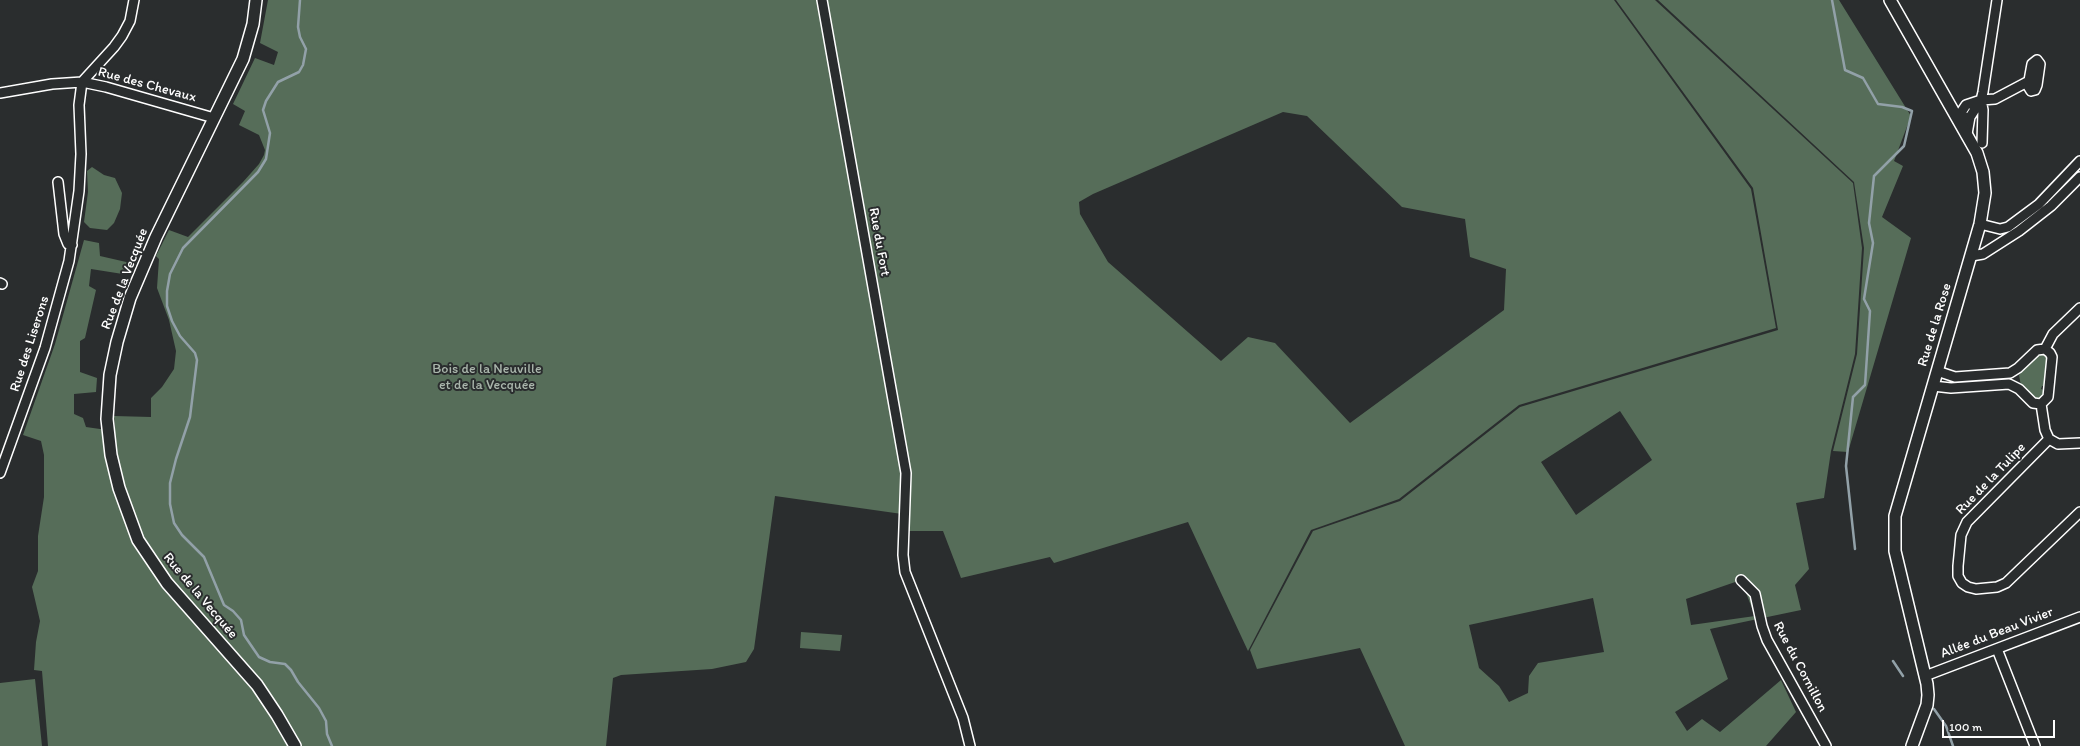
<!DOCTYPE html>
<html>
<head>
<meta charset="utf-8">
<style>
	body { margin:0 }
	#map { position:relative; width:2080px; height:746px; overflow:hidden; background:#2a2d2e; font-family:Itim,sans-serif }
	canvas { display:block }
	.scale { position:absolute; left:1942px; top:720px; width:113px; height:18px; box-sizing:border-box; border:2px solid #fff; border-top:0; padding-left:5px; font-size:12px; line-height:14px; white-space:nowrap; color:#fff; -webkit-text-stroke:3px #2a2d2e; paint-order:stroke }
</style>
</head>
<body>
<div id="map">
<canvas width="2080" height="746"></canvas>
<div class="scale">100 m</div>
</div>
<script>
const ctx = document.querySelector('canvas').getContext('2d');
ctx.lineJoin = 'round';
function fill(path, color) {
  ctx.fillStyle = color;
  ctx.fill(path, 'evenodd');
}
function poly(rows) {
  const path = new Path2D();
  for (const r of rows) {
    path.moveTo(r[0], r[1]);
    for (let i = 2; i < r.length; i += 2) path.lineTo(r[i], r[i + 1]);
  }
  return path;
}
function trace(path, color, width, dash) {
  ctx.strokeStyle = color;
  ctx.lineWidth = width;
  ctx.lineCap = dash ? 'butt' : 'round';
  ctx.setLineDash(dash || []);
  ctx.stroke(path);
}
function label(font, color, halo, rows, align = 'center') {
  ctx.font = font + ' Itim,sans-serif';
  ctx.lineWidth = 4;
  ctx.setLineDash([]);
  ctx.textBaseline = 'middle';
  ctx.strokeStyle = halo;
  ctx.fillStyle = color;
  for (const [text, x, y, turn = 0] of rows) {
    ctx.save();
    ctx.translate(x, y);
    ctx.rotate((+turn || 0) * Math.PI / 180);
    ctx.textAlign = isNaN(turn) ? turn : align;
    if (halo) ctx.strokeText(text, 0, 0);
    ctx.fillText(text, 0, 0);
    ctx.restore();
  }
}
fill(poly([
	[268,0,817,0,899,450,902,471,902,514,775,496,754,649,746,662,712,669,621,675,613,678,606,746,48,746,42,671,34,670,36,642,40,621,32,587,38,571,38,536,44,497,44,455,41,441,23,435,55,344,84,240,99,243,100,256,135,264,129,275,91,269,89,286,96,290,85,338,80,341,80,372,97,378,96,392,74,394,74,414,83,418,86,427,100,429,115,428,114,416,151,417,151,398,162,387,174,369,176,351,169,320,157,288,159,259,156,256,169,230,188,237,243,182,259,164,264,155,265,150,259,135,239,125,245,111,233,104,255,58,274,65,278,52,260,43],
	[826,0,1614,0,1751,189,1776,328,1519,405,1399,499,1311,530,1248,651,1188,522,1054,563,1050,557,961,578,943,531,908,531,910,489],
	[1283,112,1307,116,1402,207,1465,219,1470,257,1506,269,1504,310,1350,423,1275,343,1248,337,1221,361,1108,262,1080,214,1079,202,1093,194],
	[1616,0,1655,0,1853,183,1862,248,1855,354,1831,451,1824,498,1796,503,1809,569,1795,585,1801,610,1710,629,1728,679,1675,712,1687,731,1702,719,1720,732,1781,680,1796,712,1766,746,1405,746,1360,648,1257,669,1250,650,1313,531,1400,501,1520,407,1778,330,1753,188],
	[1620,411,1652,460,1576,515,1541,462],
	[1741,580,1755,616,1691,625,1686,599],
	[1593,598,1604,652,1538,663,1529,676,1528,693,1509,702,1499,686,1479,668,1469,625],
	[1658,0,1839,0,1911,116,1894,161,1903,166,1882,217,1911,238,1848,452,1833,451,1857,354,1864,248,1854,182],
	[92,167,104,175,115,178,122,193,120,209,114,223,107,230,90,228,84,222,88,192,87,171],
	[2044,353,2047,358,2045,386,2042,386,2041,389,2044,390,2044,395,2041,399,2037,400,2021,386,2019,375,2037,354],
	[2003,377,2003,380,1948,384,1950,380],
	[801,632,842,635,840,651,800,648],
	[35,679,42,746,0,746,0,683]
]), '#566d59');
trace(poly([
	[300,0,298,27,300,37,306,49,303,65,299,72,278,82,266,101,263,110,270,133,266,159,258,172,183,248,170,274,167,291,167,306,172,321,180,336,195,353,197,360,190,417,176,459,170,483,170,504,174,523,182,535,204,557,224,605,233,611,241,620,244,635,259,657,270,662,285,664,291,670,298,682,319,708,326,721,327,734,332,746],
	[1832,0,1845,70,1863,78,1878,104,1902,107,1912,111,1904,146,1874,176,1869,223,1873,243,1864,299,1870,311,1865,385,1853,397,1846,466,1855,549],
	[1893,661,1903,676],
	[1934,709,1946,726,1953,746]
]), '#92a1a8', 2.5);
const minor = poly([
	[822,0,906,473,903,555,905,572,963,718,970,746],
	[2037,60,2040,64,2037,85,2035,90,2031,91,2028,86,2032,64,2037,60],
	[0,93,52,84,82,82,106,87,214,118],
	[1981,100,1983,110,1982,143],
	[1965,117,1958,117,1966,105,1981,100,1995,99,2029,81],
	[1967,134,1970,117,1981,100,1983,92,1997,0],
	[58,182,64,234,68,244,72,245],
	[1980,224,2000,229,2008,227,2039,204,2080,161],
	[1971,256,1983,254,2019,231,2051,206,2080,177],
	[0,283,2,284],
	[2045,349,2053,334,2080,308],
	[1937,371,1955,377,2010,373,2018,368,2037,350,2045,349],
	[1933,386,1951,388,2009,384,2019,389,2033,403,2041,404],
	[2041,404,2045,430,2049,439,2058,444,2080,443],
	[2041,404,2048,397,2052,357,2050,353,2045,349],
	[2049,439,1967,522,1961,535,1958,566,1958,576,1962,583,1968,587,1976,589,1997,587,2006,583,2080,512],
	[0,473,45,348,69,261,79,191,81,154,79,105,82,82,114,47,122,36,130,21,134,0],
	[1741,580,1755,594,1762,626,1767,640,1826,746],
	[1997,649,2035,746],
	[1925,676,2080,617]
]);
const major = poly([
	[256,0,253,24,243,59,156,237,130,298,117,342,110,375,107,419,111,455,119,488,138,540,167,583,257,685,277,715,295,746],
	[1890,0,1977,153,1983,172,1985,193,1980,224,1895,516,1895,551,1927,684,1928,695,1927,705,1912,746]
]);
trace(minor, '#fff', 12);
trace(major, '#fff', 14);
trace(minor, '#2a2d2e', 9);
trace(major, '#2a2d2e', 11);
label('14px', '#fff', '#2a2d2e', [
	["Rue des Chevaux",147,85,15],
	["Rue du Fort",879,242,80],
	["Rue de la Vecquée",125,279,-69],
	["Rue de la Rose",1935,325,-73],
	["Rue des Liserons",30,344,-72],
	["Rue de la Tulipe",1991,479,-46],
	["Rue de la Vecquée",200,596,50],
	["Allée du Beau Vivier",1997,633,-21],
	["Rue du Cornillon",1800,667,62]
]);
label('14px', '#aab6ac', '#2a2d2e', [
	["Bois de la Neuville",487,369],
	["et de la Vecquée",487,385]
]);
</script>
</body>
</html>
